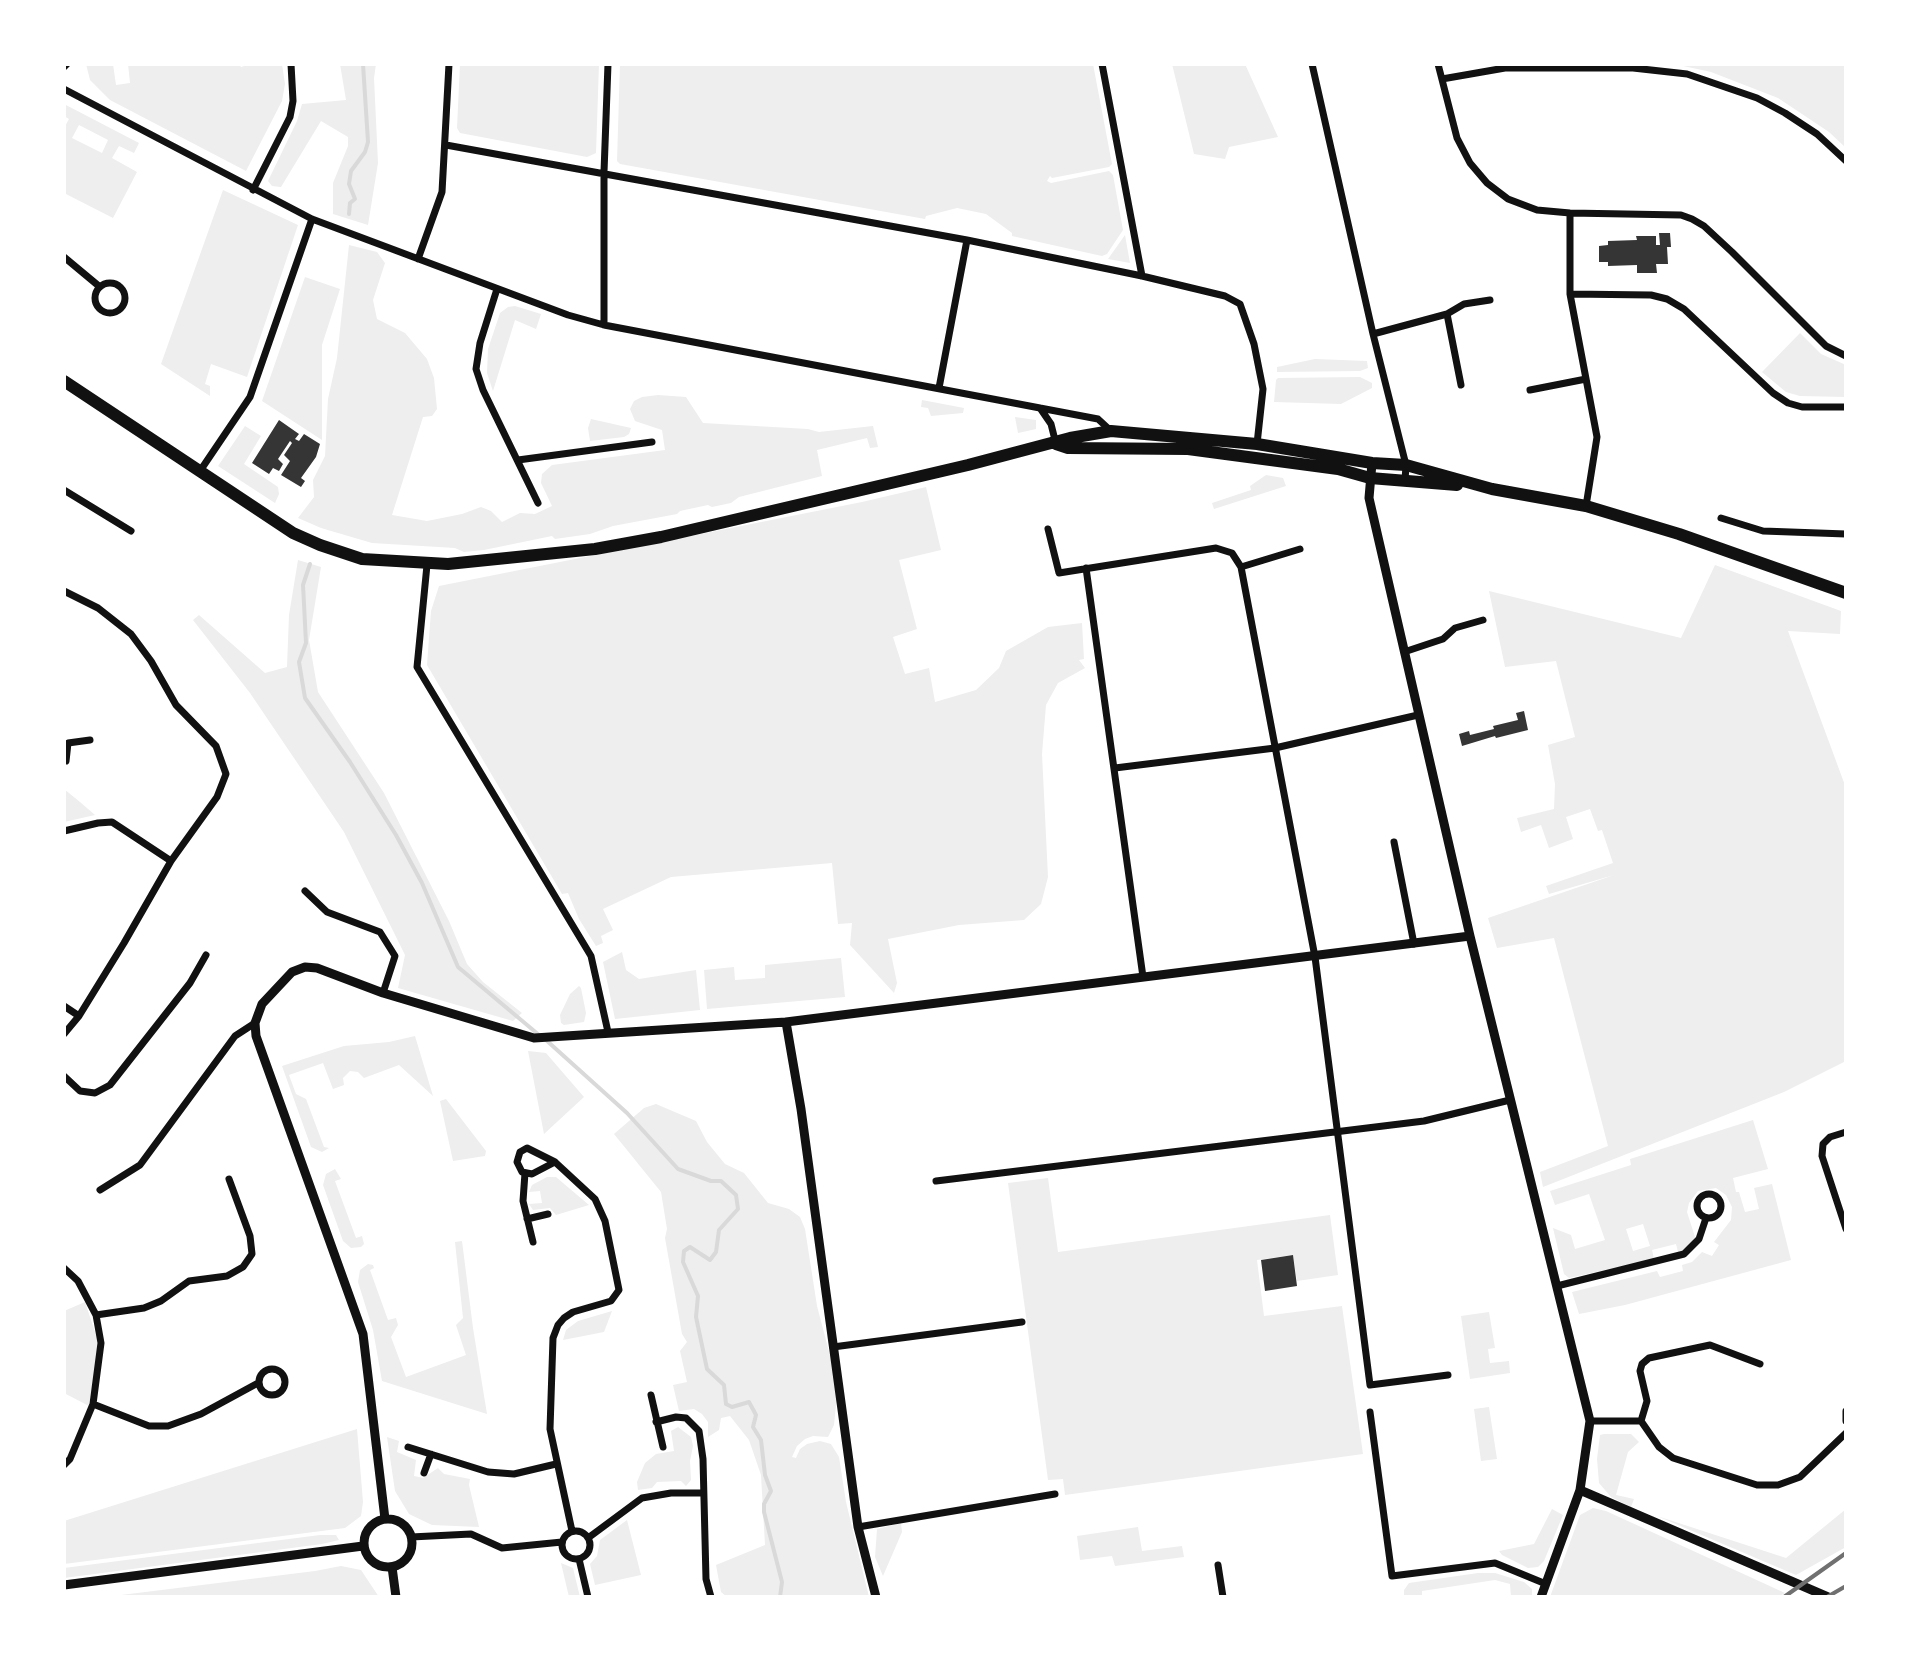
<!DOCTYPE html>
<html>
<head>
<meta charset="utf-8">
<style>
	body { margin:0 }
	#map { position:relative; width:1910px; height:1661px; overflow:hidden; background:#fff; font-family:Cabin,sans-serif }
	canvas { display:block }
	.frame { position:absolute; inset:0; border:66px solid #fff; pointer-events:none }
</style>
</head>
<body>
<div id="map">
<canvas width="1910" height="1661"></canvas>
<div class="frame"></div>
</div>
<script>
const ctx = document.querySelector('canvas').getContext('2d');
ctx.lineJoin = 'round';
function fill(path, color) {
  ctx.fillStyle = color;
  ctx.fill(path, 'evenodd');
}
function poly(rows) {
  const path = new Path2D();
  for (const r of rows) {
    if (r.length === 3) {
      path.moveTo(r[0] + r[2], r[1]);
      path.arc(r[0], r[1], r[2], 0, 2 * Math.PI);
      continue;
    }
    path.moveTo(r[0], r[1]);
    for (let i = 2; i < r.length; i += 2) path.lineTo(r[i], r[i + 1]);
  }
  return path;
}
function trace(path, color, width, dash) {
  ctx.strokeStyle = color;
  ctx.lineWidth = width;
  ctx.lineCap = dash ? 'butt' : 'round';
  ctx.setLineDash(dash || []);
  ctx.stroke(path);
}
fill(poly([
	[86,64,113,64,116,85,130,83,128,64,239,64,241,67,251,64,282,64,285,84,282,101,246,171,110,100,90,80],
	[340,64,376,64,374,78,378,163,368,225,333,214,333,183,348,146,348,137,321,121,281,187,272,186,268,181,297,121,302,104,346,100],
	[460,64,599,64,596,153,587,157,460,133,457,128],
	[620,64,1093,64,1112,164,1109,167,1052,178,1050,176,1047,181,1051,183,1109,171,1113,175,1123,230,1107,254,1102,256,1012,236,1012,233,986,214,957,208,926,216,925,219,620,164,617,161],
	[1172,64,1245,64,1278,137,1229,147,1225,159,1194,154],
	[1674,64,1846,64,1846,148,1829,132,1778,98,1711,72],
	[64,104,139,143,134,153,119,146,112,158,137,172,113,218,64,193,64,128,69,119,64,116],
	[79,125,108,140,102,153,72,138],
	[223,190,298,225,247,377,211,364,205,384,210,386,210,396,161,364],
	[1125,235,1130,263,1108,259],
	[349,245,377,252,385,263,373,300,377,319,405,333,427,359,434,378,437,409,432,416,423,417,392,515,427,521,462,514,481,507,491,511,502,522,520,513,535,514,552,506,541,483,542,474,552,465,665,450,662,430,635,421,630,409,634,401,642,397,658,395,686,397,703,423,808,429,819,432,873,426,878,447,870,448,867,438,817,450,822,476,739,497,731,503,712,507,708,505,680,511,677,514,613,526,590,534,555,539,552,536,484,550,464,552,455,548,372,543,321,528,298,518,314,497,313,480,325,456,328,399,337,358],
	[305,277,340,289,322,345,322,440,262,401],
	[515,306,541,314,536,329,515,320,493,391,487,373,488,349,500,313,508,307],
	[1800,333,1821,354,1846,365,1846,397,1800,396,1786,392,1762,372],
	[1315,359,1367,361,1368,368,1360,371,1277,372,1277,367],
	[1360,377,1372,383,1372,388,1341,404,1274,402,1276,380,1278,378],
	[922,400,964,408,963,413,931,416,928,408,921,407],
	[1015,417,1036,420,1036,429,1018,433],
	[591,419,631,428,629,434,624,437,590,441,588,428],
	[245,426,261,436,244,464,278,487,279,494,275,503,218,466],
	[1266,475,1283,478,1286,486,1214,509,1212,503,1251,490,1250,486],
	[926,487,941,550,899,560,917,629,893,637,905,674,929,668,935,702,976,690,999,668,1006,651,1048,627,1082,623,1084,659,1079,660,1085,668,1058,683,1046,705,1042,754,1048,877,1041,904,1024,920,959,925,888,939,897,983,894,993,850,945,852,923,838,924,832,863,671,877,603,909,613,930,601,936,603,943,596,946,579,919,568,893,562,894,427,665,431,611,439,586,862,502],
	[298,560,321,567,309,640,318,692,384,793,449,921,467,964,483,982,522,1013,513,1021,398,988,405,955,344,832,250,693,193,620,199,615,265,673,287,667,289,615],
	[1715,565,1841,611,1840,634,1788,631,1846,788,1846,1061,1784,1092,1543,1187,1540,1172,1608,1146,1554,938,1497,948,1488,918,1614,875,1549,894,1546,886,1613,863,1602,830,1598,831,1590,809,1566,817,1573,839,1549,848,1541,825,1521,832,1517,818,1554,809,1555,784,1548,745,1575,737,1556,661,1505,667,1489,591,1681,638],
	[64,789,80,802,95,815,64,822],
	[622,952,626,970,639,979,696,970,700,1010,615,1019,603,962],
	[841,958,845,997,707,1009,704,970,734,967,735,980,765,978,765,965],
	[579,986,581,988,586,1013,584,1022,564,1025,561,1023,560,1015,570,994],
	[415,1036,433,1096,399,1065,364,1078,358,1072,350,1071,343,1078,344,1085,333,1089,323,1063,289,1075,296,1094,306,1099,324,1147,329,1148,322,1152,311,1147,282,1066,344,1046,389,1042],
	[528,1051,546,1053,584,1097,544,1134],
	[446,1099,486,1151,485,1156,453,1161,440,1101],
	[656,1104,696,1121,707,1142,725,1164,744,1173,768,1203,789,1209,800,1217,805,1229,817,1306,833,1367,837,1396,834,1425,828,1437,813,1436,805,1439,797,1446,792,1457,796,1458,800,1449,807,1444,820,1441,831,1444,839,1457,846,1502,869,1597,727,1597,721,1592,716,1565,765,1545,761,1475,749,1440,730,1416,721,1418,719,1430,708,1437,708,1422,702,1414,694,1409,679,1411,673,1385,687,1382,680,1351,687,1342,682,1334,665,1238,667,1229,661,1192,614,1134,644,1108],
	[1753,1120,1768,1169,1733,1178,1736,1192,1739,1192,1745,1212,1759,1209,1754,1188,1772,1184,1791,1260,1625,1305,1579,1314,1572,1292,1657,1271,1660,1277,1683,1271,1682,1265,1692,1262,1702,1252,1712,1256,1719,1245,1714,1242,1731,1220,1732,1207,1726,1195,1716,1188,1698,1191,1689,1203,1687,1212,1695,1237,1687,1250,1678,1252,1676,1244,1652,1250,1654,1259,1569,1278,1564,1274,1553,1228,1571,1235,1575,1249,1605,1240,1589,1194,1555,1205,1550,1191,1631,1165,1630,1159],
	[1643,1224,1650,1246,1633,1251,1626,1229],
	[335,1169,341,1179,335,1181,356,1238,362,1236,364,1244,361,1247,351,1248,343,1241,323,1185,326,1174],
	[547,1177,556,1177,589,1205,556,1215,550,1208,533,1210,529,1204,542,1203,540,1191,529,1192,532,1185],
	[1048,1178,1058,1252,1330,1215,1338,1275,1297,1281,1293,1255,1257,1260,1264,1316,1342,1306,1363,1454,1065,1495,1063,1479,1048,1480,1008,1183],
	[462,1241,473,1328,487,1414,382,1381,373,1330,358,1282,360,1270,368,1264,373,1265,374,1268,370,1270,388,1320,396,1318,398,1325,391,1337,406,1377,466,1355,456,1325,463,1318,455,1242],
	[85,1302,99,1344,89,1406,64,1393,64,1311],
	[612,1311,604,1332,563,1340,566,1330,578,1321],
	[1489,1312,1495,1348,1488,1349,1490,1363,1509,1361,1510,1373,1470,1379,1461,1316],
	[1489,1407,1497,1459,1481,1461,1474,1409],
	[678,1427,691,1437,693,1446,690,1461,691,1480,686,1486,681,1481,657,1482,652,1488,638,1490,637,1482,645,1463,656,1454,674,1451,671,1431],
	[357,1429,363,1502,361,1516,345,1528,64,1564,64,1521],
	[1604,1434,1631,1434,1639,1442,1628,1452,1616,1495,1634,1499,1631,1507,1611,1497,1599,1483,1597,1459,1600,1435],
	[387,1437,399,1441,397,1452,416,1460,414,1476,423,1478,438,1468,444,1474,470,1479,469,1485,479,1527,432,1525,409,1514,395,1491],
	[1593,1508,1606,1511,1785,1593,1778,1597,1550,1597,1580,1515],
	[1552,1509,1563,1515,1544,1561,1538,1567,1528,1568,1502,1555,1499,1551,1534,1544],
	[1846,1509,1846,1547,1796,1575,1657,1516,1786,1558],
	[627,1520,641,1575,595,1585,590,1564,597,1556,600,1540],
	[901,1523,902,1532,883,1576,875,1557,877,1529],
	[1138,1527,1142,1551,1182,1546,1184,1557,1115,1566,1112,1556,1080,1560,1077,1536],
	[320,1535,336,1535,339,1540,322,1544,64,1578,64,1568],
	[561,1563,573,1568,580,1597,569,1597],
	[341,1566,361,1570,379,1597,105,1597,315,1571],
	[1478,1573,1495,1573,1524,1582,1532,1589,1532,1597,1511,1597,1510,1584,1495,1580,1422,1591,1422,1597,1404,1597,1404,1590,1409,1583]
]), '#eee');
trace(poly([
	[349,214,350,203,355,199,349,184,351,171,365,152,368,142,363,64],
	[310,564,303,585,306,643,299,662,305,698,350,762,396,835,422,883,458,967,539,1035],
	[546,1040,627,1113,678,1169,711,1181,721,1181,736,1195,738,1209,719,1230,716,1252,710,1260,690,1247,684,1251,683,1262,698,1296,696,1317,707,1369,724,1385,726,1404,732,1407,749,1402,756,1415,753,1427,761,1440,765,1475,771,1491,764,1504,764,1512,782,1582,780,1597]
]), '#d9d9d9', 4);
fill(poly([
	[1659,233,1670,233,1671,247,1667,247,1668,264,1656,264,1657,273,1637,273,1637,265,1608,266,1608,262,1599,262,1599,246,1608,245,1608,241,1637,240,1636,236,1656,236,1656,245,1660,245],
	[279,420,299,434,295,439,299,441,304,434,320,444,316,457,301,478,305,481,301,487,281,475,290,461,284,455,292,443,290,441,278,459,283,464,279,471,273,468,269,474,252,463],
	[1524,711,1528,730,1496,738,1495,736,1462,746,1459,734,1469,731,1470,735,1494,729,1493,726,1518,720,1516,713],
	[1293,1255,1297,1286,1265,1291,1261,1260]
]), '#353535');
trace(poly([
	[1102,64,1142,276],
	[1312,64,1373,334,1406,465,1405,481],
	[1438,64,1457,138,1470,163,1487,183,1508,199,1537,210,1570,213,1681,215,1692,219,1704,226,1732,252,1826,346,1846,356],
	[64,67,67,64],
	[1442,79,1505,68,1633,68,1687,74,1757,98,1785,113,1817,134,1846,161],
	[64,89,312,219,568,315,604,325,1040,408,1051,424,1056,444],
	[446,145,967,240,1142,276,1225,296,1240,304,1254,344,1263,389,1257,444],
	[253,190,290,117,293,101,291,64],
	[1570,213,1570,294,1597,437,1586,506],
	[64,257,100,287],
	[418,259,442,192,449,64],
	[110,298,15],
	[497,289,480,343,476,369,483,390,538,503],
	[1570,294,1651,295,1667,299,1684,309,1773,393,1788,403,1802,407,1846,407],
	[1447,314,1464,304,1490,300],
	[604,325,604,172,608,64],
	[1373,334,1447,314,1461,385],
	[939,388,967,240],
	[1530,390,1586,379],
	[1040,408,1098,419,1111,431],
	[518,460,652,442],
	[200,471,250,397,312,219],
	[64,490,131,531],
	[1721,518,1763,531,1846,534],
	[1048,529,1059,573,1216,548,1232,553,1241,567,1315,957,1370,1385,1448,1375],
	[427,565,417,667,591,956,608,1032],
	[1241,567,1300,549],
	[1086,568,1143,977],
	[64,591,98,608,131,634,151,661,176,705,216,746,226,774,217,797,171,861,124,943,79,1016,64,1034],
	[1404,652,1443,639,1455,628,1483,620],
	[66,761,68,743,90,740],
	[1115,768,1275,748,1418,715],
	[64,831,98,823,112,822,171,861],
	[1394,842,1414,944],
	[305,891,327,912,380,932,395,956,383,993],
	[64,1006,79,1016],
	[64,1076,80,1091,95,1093,110,1085,190,983,206,955],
	[1846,1132,1830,1137,1823,1144,1822,1156,1846,1229],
	[555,1162,527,1148,520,1152,517,1162,522,1172,532,1174,555,1162,595,1199,605,1221,619,1290,611,1301,573,1312,564,1318,558,1325,553,1338,550,1429,572,1531],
	[525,1173,523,1201,533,1242],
	[936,1181,1424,1121,1510,1100],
	[100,1190,140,1165,235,1036,255,1023],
	[1709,1206,12],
	[527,1219,548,1214],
	[64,1268,78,1281,96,1315,101,1343,93,1404,70,1459,64,1465],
	[1557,1286,1684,1254,1699,1239,1706,1218],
	[96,1315,144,1308,161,1301,189,1281,227,1276,243,1267,252,1254,250,1236,229,1179],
	[833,1347,1022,1322],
	[272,1382,13],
	[651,1395,663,1447],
	[93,1404,149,1426,168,1426,201,1414,258,1383],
	[1846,1411,1846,1421],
	[1370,1412,1392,1576,1495,1563,1546,1584],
	[1590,1421,1641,1421,1659,1447,1673,1458,1757,1485,1778,1485,1800,1477,1846,1433],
	[1641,1421,1647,1401,1640,1371,1642,1364,1649,1358,1710,1345,1760,1364],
	[656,1422,676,1417,686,1418,699,1431,703,1459,706,1579,711,1597],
	[408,1447,488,1472,514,1474,556,1464],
	[424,1473,431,1454],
	[858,1527,1055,1494],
	[576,1545,14],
	[411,1537,471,1534,502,1548,562,1542],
	[588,1538,642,1498,671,1493,703,1493],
	[579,1559,588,1597],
	[1218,1565,1223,1597]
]), '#111', 7);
trace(poly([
	[1372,463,1369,498,1470,936,1590,1421,1580,1490,1541,1597],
	[786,1022,801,1109,858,1527,876,1597],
	[1580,1490,1828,1597],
	[388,1543,24],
	[385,1519,363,1334,256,1036,255,1023,262,1004,292,972,305,967,317,968,383,993,534,1038,786,1022,1470,936],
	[392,1567,396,1597],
	[64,1585,363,1546]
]), '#111', 9);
trace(poly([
	[64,381,293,533,320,545,362,559,448,564,595,549,661,537,968,465,1070,438,1111,431,1257,444,1372,463,1406,465,1492,489,1586,506,1679,534,1846,593],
	[1056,444,1068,448,1188,449,1338,469,1370,478,1457,485]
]), '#111', 12);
trace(poly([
	[1784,1597,1846,1553],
	[1827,1597,1846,1586]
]), '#707070', 4);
</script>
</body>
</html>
